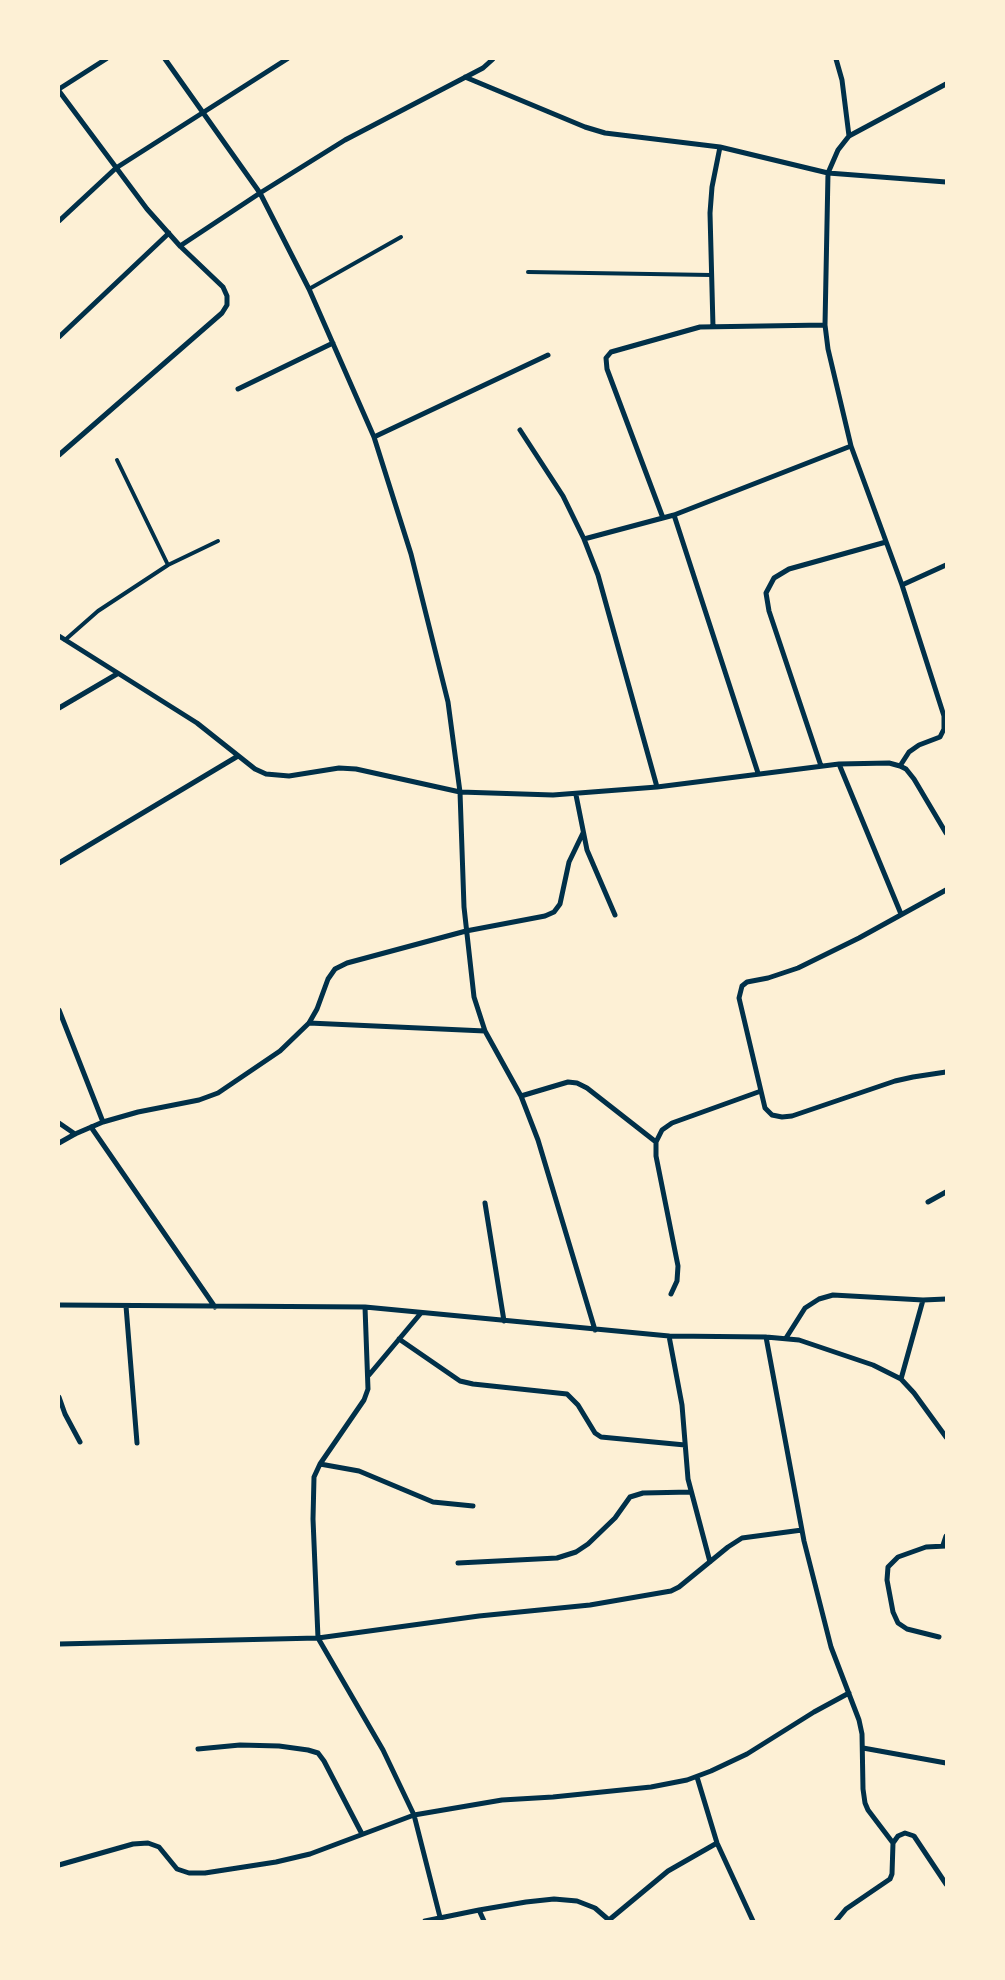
<!DOCTYPE html>
<html>
<head>
<meta charset="utf-8">
<style>
	body { margin:0 }
	#map { position:relative; width:1005px; height:1980px; overflow:hidden; background:#fdf0d5; font-family:Poppins,sans-serif }
	canvas { display:block }
	.frame { position:absolute; inset:0; border:60px solid #fdf0d5; pointer-events:none }
</style>
</head>
<body>
<div id="map">
<canvas width="1005" height="1980"></canvas>
<div class="frame"></div>
</div>
<script>
const ctx = document.querySelector('canvas').getContext('2d');
ctx.lineJoin = 'round';
function poly(rows) {
  const path = new Path2D();
  for (const r of rows) {
    path.moveTo(r[0], r[1]);
    for (let i = 2; i < r.length; i += 2) path.lineTo(r[i], r[i + 1]);
  }
  return path;
}
function trace(path, color, width, dash) {
  ctx.strokeStyle = color;
  ctx.lineWidth = width;
  ctx.lineCap = dash ? 'butt' : 'round';
  ctx.setLineDash(dash || []);
  ctx.stroke(path);
}
trace(poly([
	[528,272,711,275],
	[309,289,401,237],
	[117,460,168,565],
	[65,640,98,611,168,565,218,541]
]), '#003049', 4);
trace(poly([
	[165,59,260,193,309,289,374,437,411,554,448,702,460,792,464,907,474,997,485,1031,521,1096,538,1140,595,1330],
	[836,59,842,80,849,136],
	[465,77,585,127,605,133,720,147,828,173,946,182],
	[59,89,106,59],
	[59,91,147,209,180,246,223,287,227,296,227,305,222,313,59,455],
	[59,221,116,168,287,59],
	[180,246,260,193,345,140,483,68,493,59],
	[713,327,710,213,712,187,720,147],
	[59,337,169,233],
	[238,389,333,343],
	[520,430,563,496,584,539,598,575,657,787],
	[374,437,548,355],
	[674,515,758,773],
	[663,518,607,369,606,358,611,352,700,327,825,325],
	[584,539,674,515,851,446],
	[902,585,946,565],
	[59,636,197,723,255,769,266,774,289,776,339,768,356,769,460,792,553,795,657,787,839,764,889,763,900,766,906,769,914,779,946,833],
	[59,708,117,674],
	[839,764,901,914],
	[821,766,769,611,766,593,774,578,789,569,886,542],
	[900,766,909,752,919,745,940,737,944,729,944,716,902,585,851,446,828,349,825,325,828,173,838,150,849,136,946,84],
	[576,795,587,850,615,915],
	[59,863,238,756],
	[946,890,859,938,798,968,768,978,747,982,742,986,739,998,765,1108,772,1115,782,1117,792,1116,895,1081,913,1077,946,1072],
	[59,1010,103,1122],
	[309,1023,485,1031],
	[521,1096,568,1082,577,1083,587,1088,656,1142],
	[59,1123,75,1134],
	[91,1127,215,1307],
	[59,1143,75,1134,103,1122,138,1112,199,1100,218,1093,280,1051,309,1023,317,1009,328,979,335,969,347,963,466,931,545,916,554,912,560,904,569,862,583,833],
	[928,1202,946,1192],
	[485,1203,504,1321],
	[671,1294,677,1281,678,1266,656,1156,656,1142,662,1130,672,1123,761,1091],
	[59,1305,365,1307,669,1336,766,1337,799,1340,873,1365,901,1379,914,1393,946,1437],
	[126,1306,137,1443],
	[365,1307,368,1389,364,1400,320,1464,314,1477,313,1519,318,1638,383,1750,414,1815,440,1917],
	[669,1336,682,1405,688,1479,710,1562],
	[766,1337,804,1541,831,1647,859,1720,862,1734,863,1789,865,1803,868,1810,893,1843],
	[786,1338,805,1308,819,1299,833,1295,923,1300,946,1299],
	[399,1339,460,1381,473,1384,567,1394,578,1405,595,1433,601,1437,685,1445],
	[369,1375,421,1313],
	[901,1379,923,1300],
	[59,1397,65,1414,80,1442],
	[320,1464,359,1471,433,1502,473,1506],
	[943,1545,946,1536],
	[458,1563,557,1558,576,1552,588,1544,615,1518,630,1497,643,1493,691,1492],
	[939,1637,907,1629,898,1623,893,1612,887,1580,888,1567,898,1557,926,1547,946,1546],
	[59,1644,318,1638,479,1616,590,1605,671,1591,679,1587,728,1547,742,1538,802,1530],
	[863,1748,946,1763],
	[198,1749,240,1745,279,1746,308,1750,318,1753,324,1761,362,1834],
	[697,1777,717,1843,753,1921],
	[59,1865,133,1844,148,1843,159,1847,177,1869,189,1873,205,1873,276,1862,310,1854,414,1815,502,1800,553,1797,651,1787,687,1780,711,1771,747,1754,814,1712,849,1693],
	[479,1910,484,1921],
	[609,1920,668,1871,717,1843],
	[425,1921,479,1910,526,1902,554,1899,577,1901,595,1908,610,1921],
	[836,1921,846,1909,890,1879,892,1874,893,1843,898,1836,905,1833,914,1836,946,1884]
]), '#003049', 5);
</script>
</body>
</html>
